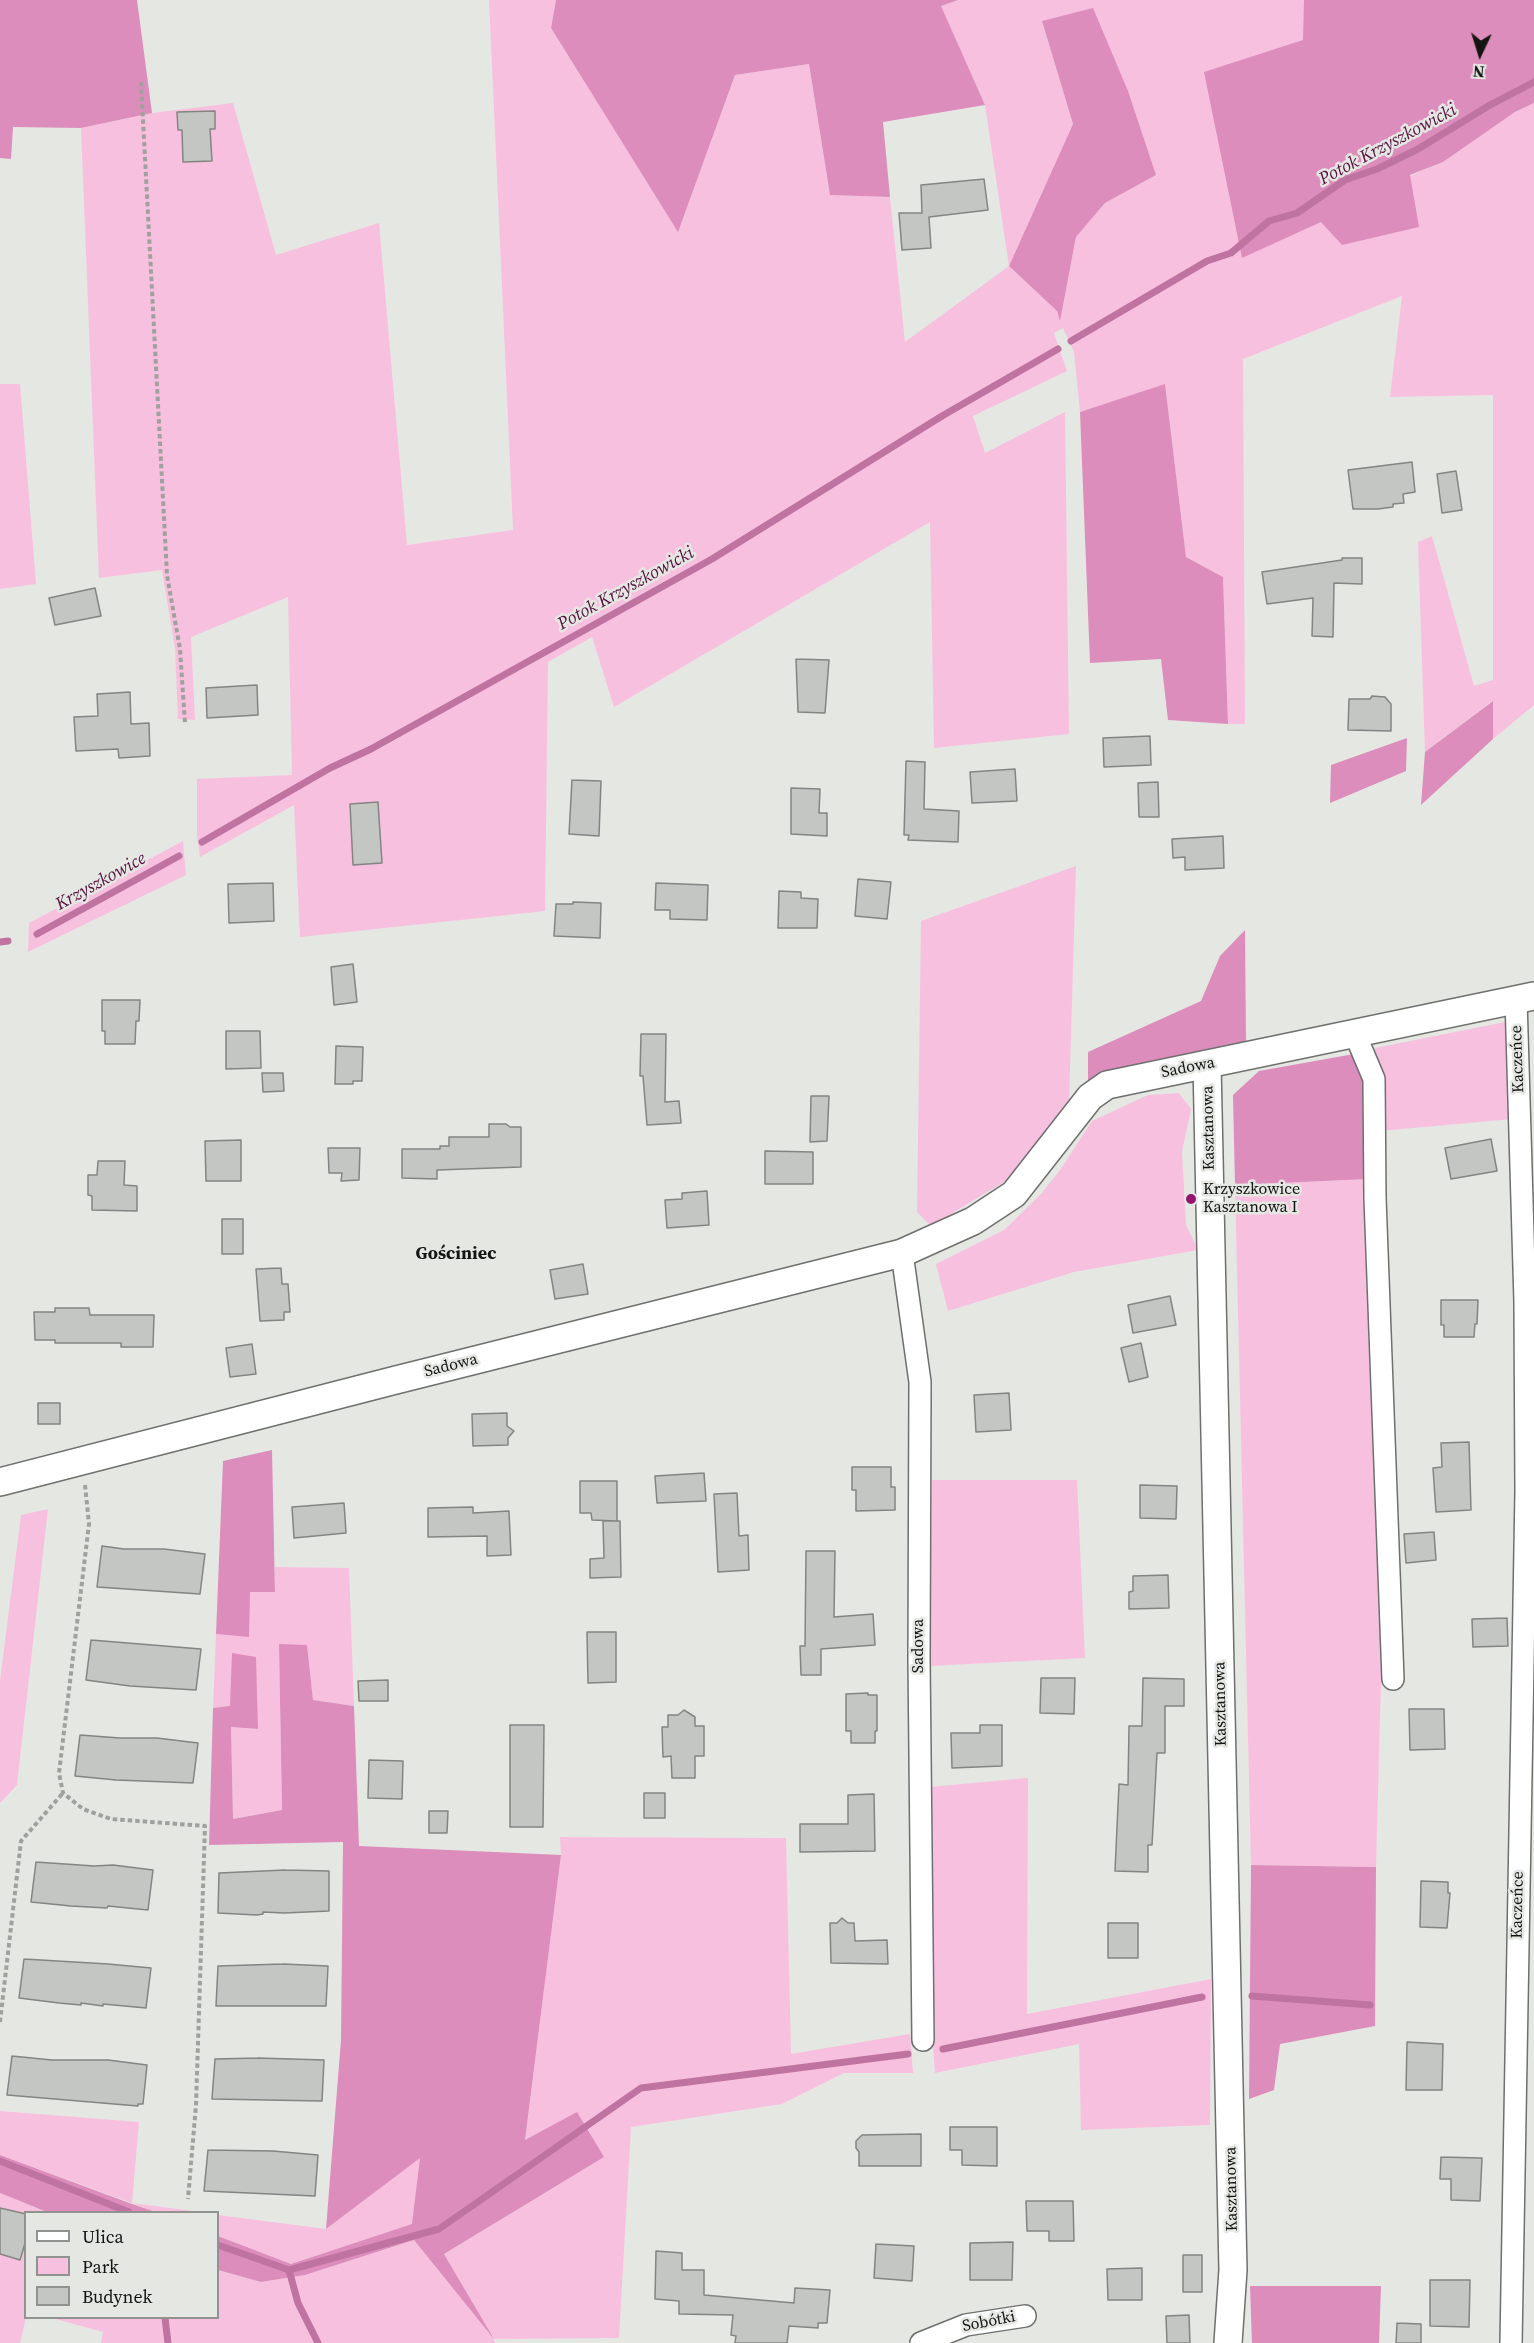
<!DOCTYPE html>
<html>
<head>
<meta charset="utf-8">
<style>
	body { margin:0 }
	#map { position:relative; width:1534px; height:2343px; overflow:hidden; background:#e5e7e3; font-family:"Source Serif 4",serif }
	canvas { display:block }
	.legend { position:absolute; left:24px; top:2211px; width:195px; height:108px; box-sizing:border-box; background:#e5e7e3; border:2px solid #919390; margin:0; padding:8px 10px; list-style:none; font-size:18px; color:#141413 }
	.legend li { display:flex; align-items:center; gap:12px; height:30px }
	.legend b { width:30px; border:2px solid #919390 }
	.north { position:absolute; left:1450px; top:24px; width:60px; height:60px; -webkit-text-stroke:4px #e5e7e3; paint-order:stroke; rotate:184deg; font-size:16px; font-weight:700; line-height:24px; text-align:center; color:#141413 }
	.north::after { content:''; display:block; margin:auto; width:21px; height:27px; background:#141413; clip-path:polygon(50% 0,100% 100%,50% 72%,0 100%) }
</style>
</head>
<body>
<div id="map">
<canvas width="1534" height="2343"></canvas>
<ul class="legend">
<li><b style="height:8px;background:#fff"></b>Ulica</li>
<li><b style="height:16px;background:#f8c0df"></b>Park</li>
<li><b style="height:16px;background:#c4c6c3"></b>Budynek</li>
</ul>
<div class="north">N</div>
</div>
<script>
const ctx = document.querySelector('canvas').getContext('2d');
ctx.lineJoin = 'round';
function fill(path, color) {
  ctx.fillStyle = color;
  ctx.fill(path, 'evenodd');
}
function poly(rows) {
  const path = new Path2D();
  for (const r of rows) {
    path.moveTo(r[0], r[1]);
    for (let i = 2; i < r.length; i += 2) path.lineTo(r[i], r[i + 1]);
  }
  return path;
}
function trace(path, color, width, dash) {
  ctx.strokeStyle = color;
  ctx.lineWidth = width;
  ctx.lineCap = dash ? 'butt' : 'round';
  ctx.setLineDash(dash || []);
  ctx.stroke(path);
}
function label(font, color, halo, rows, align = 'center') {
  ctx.font = font + ' "Source Serif 4",serif';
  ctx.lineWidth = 5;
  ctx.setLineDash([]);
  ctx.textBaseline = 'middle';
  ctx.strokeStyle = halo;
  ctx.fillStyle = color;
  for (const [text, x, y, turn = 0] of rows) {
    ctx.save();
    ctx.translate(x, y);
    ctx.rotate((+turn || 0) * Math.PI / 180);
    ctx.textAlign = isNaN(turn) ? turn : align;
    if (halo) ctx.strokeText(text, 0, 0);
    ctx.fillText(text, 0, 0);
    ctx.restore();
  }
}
fill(poly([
	[489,0,556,0,551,28,678,231,735,75,809,64,830,195,890,197,905,342,1009,266,985,105,940,5,958,0,1304,0,1304,40,1410,176,1443,162,1515,112,1534,103,1534,705,1493,739,1492,701,1425,752,1418,542,1432,536,1474,686,1493,680,1493,395,1390,397,1402,296,1243,359,1245,724,1228,724,1223,577,1186,557,1165,385,1080,412,1074,352,1063,328,1054,333,1067,371,973,416,985,453,1065,412,1069,734,934,748,930,522,614,707,592,637,548,662,545,911,300,937,294,805,200,857,197,835,197,779,292,775,288,597,191,637,195,720,178,719,175,649,162,570,99,578,81,128,152,113,233,103,276,255,379,223,407,545,513,530],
	[1042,21,1156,175,1105,203,1076,237,1060,320,1057,311,1009,266,1073,124],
	[0,384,20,384,36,584,0,589],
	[183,841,186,875,28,952,29,923],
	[1076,866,1069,1103,1012,1177,931,1226,917,1212,921,921],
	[1510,1021,1512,1119,1380,1131,1375,1048],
	[1179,1093,1191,1109,1182,1152,1186,1225,1198,1250,1074,1272,948,1311,936,1264,1004,1230,1041,1194,1060,1170,1092,1121,1148,1095],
	[1369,1179,1382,1644,1376,1867,1251,1865,1235,1185],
	[932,1480,1077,1480,1085,1658,929,1666],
	[48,1509,17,1785,0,1803,0,1681,21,1515],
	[275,1567,349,1568,354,1706,313,1700,307,1645,279,1645,282,1810,233,1819,231,1727,258,1729,230,1707,213,1708,216,1634,249,1636,249,1592,275,1592],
	[1028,1778,1027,2014,1211,1979,1210,2125,1081,2130,1079,2044,935,2073,932,2032,929,1787],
	[560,1837,786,1838,791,2054,910,2034,913,2073,844,2073,782,2104,631,2127,619,2338,494,2339,495,2343,101,2343,103,2332,52,2318,218,2318,218,2270,261,2282,305,2275,414,2240,491,2334,444,2254,604,2157,525,2140,561,1855],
	[0,2111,139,2122,132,2203,200,2212,156,2212,0,2155],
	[420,2157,413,2224,291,2264,218,2236,218,2215,326,2229],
	[0,2193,47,2212,26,2212,26,2318,20,2343,0,2343]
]), '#f8c0df');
fill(poly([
	[0,0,137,0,152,113,81,128,13,127,11,159,0,158],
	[556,0,958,0,941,6,985,105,883,122,890,197,830,195,809,64,735,75,678,232,551,28],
	[1304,0,1534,0,1534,103,1515,112,1443,162,1410,175,1419,227,1342,245,1321,222,1242,258,1204,72,1303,40],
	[1093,8,1128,91,1156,175,1105,203,1076,237,1060,321,1057,311,1009,266,1073,124,1042,21],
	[1165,384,1186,557,1223,577,1228,724,1168,720,1161,659,1090,663,1080,412],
	[1493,701,1493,739,1421,805,1425,752],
	[1407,738,1406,771,1330,803,1331,765],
	[1245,930,1246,1042,1176,1056,1088,1083,1088,1052,1201,1001,1220,956],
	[1354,1054,1366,1081,1369,1179,1235,1185,1233,1095,1259,1071],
	[272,1450,275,1592,250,1592,249,1637,216,1634,223,1461],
	[279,1644,307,1645,313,1700,354,1706,359,1846,561,1855,525,2140,577,2112,604,2157,444,2254,494,2339,414,2240,305,2275,261,2282,218,2270,218,2236,291,2264,412,2224,420,2158,326,2229,341,2040,343,1842,209,1845,213,1708,230,1706,232,1653,256,1657,258,1729,231,1727,233,1819,282,1810],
	[1251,1865,1376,1867,1375,2026,1280,2044,1274,2090,1249,2099],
	[0,2155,132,2204,156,2212,47,2212,0,2193],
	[1250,2286,1381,2286,1379,2343,1252,2343]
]), '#dc8dbb');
trace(poly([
	[1071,341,1207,261,1231,253,1269,221,1297,213,1345,180,1377,169,1418,149,1490,105,1534,82],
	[202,842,330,768,371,749,712,559,942,416,1058,349],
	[37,934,179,856],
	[0,942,8,941],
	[1252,1996,1370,2005],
	[943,2049,1202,1997],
	[0,2161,129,2212],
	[218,2245,289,2270,439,2229,641,2088,908,2054],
	[289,2270,298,2303,318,2343],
	[165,2318,168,2343]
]), '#bf73a0', 7);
const building = poly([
	[215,111,215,129,210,129,212,161,183,162,182,130,178,130,177,112,215,111],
	[984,179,988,210,929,217,931,248,902,250,899,213,922,213,921,185,984,179],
	[1412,462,1415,492,1403,494,1404,503,1393,504,1393,507,1378,509,1353,509,1348,470,1412,462],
	[1456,471,1462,510,1442,513,1437,474,1456,471],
	[1342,558,1362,558,1362,584,1334,583,1333,637,1312,636,1313,598,1267,604,1262,572,1342,560,1342,558],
	[95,588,101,616,55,625,49,598,95,588],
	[796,659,829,660,825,713,798,712,796,659],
	[257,685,258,715,207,718,206,688,257,685],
	[130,692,131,724,149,723,150,756,119,758,118,749,76,751,74,717,98,716,97,694,130,692],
	[1372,696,1385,697,1391,704,1391,731,1348,730,1349,699,1370,699,1372,696],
	[1150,736,1151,765,1104,767,1103,738,1150,736],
	[906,761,925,762,924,809,959,811,958,842,908,840,909,835,904,835,906,761],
	[1015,769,1017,801,972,803,970,772,1015,769],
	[572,780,601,781,599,836,569,834,572,780],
	[1158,782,1159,817,1139,817,1138,783,1158,782],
	[791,788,820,789,819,813,827,813,827,836,791,834,791,788],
	[378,802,382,863,353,865,350,804,378,802],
	[1223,836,1224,868,1185,870,1185,857,1173,858,1172,839,1223,836],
	[858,879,891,882,887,919,855,916,858,879],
	[273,883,274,921,229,923,228,884,273,883],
	[656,883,708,885,707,920,670,919,670,910,655,910,656,883],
	[779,891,801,892,801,898,818,899,817,928,778,928,779,891],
	[573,902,601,903,600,938,554,936,556,904,573,904,573,902],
	[353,964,357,1002,334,1005,331,967,353,964],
	[102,1000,140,1000,139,1021,136,1021,135,1044,105,1044,105,1031,102,1031,102,1000],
	[226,1031,260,1031,261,1068,226,1069,226,1031],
	[641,1034,666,1034,665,1102,679,1101,681,1123,647,1125,643,1076,640,1076,641,1034],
	[336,1046,363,1047,362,1081,353,1081,353,1084,335,1084,336,1046],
	[262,1073,283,1073,284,1091,263,1092,262,1073],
	[811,1096,829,1096,827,1141,810,1142,811,1096],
	[489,1124,506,1124,510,1127,521,1127,521,1167,437,1170,437,1179,402,1178,402,1149,440,1149,440,1146,449,1146,449,1137,489,1137,489,1124],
	[1491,1139,1497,1171,1451,1179,1445,1148,1491,1139],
	[241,1140,241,1181,206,1181,205,1141,241,1140],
	[328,1148,360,1148,359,1180,341,1181,342,1173,329,1173,328,1148],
	[765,1151,813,1152,813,1184,765,1184,765,1151],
	[98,1161,125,1161,124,1185,137,1186,137,1211,92,1210,92,1196,88,1195,88,1175,97,1175,98,1161],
	[707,1191,709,1225,667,1228,665,1200,682,1199,682,1193,707,1191],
	[222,1219,243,1219,243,1254,222,1254,222,1219],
	[583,1264,588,1294,555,1299,550,1270,583,1264],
	[281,1268,282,1284,288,1284,290,1312,284,1312,284,1320,260,1321,256,1269,281,1268],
	[1170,1296,1176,1325,1133,1333,1128,1305,1170,1296],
	[1441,1300,1478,1300,1477,1324,1475,1324,1474,1337,1444,1337,1444,1325,1441,1325,1441,1300],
	[55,1308,89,1308,90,1315,154,1315,153,1347,121,1347,121,1343,55,1343,55,1340,35,1340,34,1312,55,1312,55,1308],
	[1141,1343,1148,1377,1129,1382,1121,1348,1141,1343],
	[252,1344,256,1374,230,1377,226,1348,252,1344],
	[1009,1393,1011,1430,976,1432,974,1395,1009,1393],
	[38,1403,60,1403,60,1424,38,1424,38,1403],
	[507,1413,507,1426,514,1431,508,1438,508,1445,473,1446,472,1414,507,1413],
	[1469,1442,1471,1510,1436,1512,1433,1468,1442,1467,1441,1443,1469,1442],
	[852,1467,891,1467,891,1487,895,1487,895,1510,856,1511,856,1490,852,1490,852,1467],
	[704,1473,706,1501,657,1503,655,1476,704,1473],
	[580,1481,617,1481,617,1521,592,1520,591,1513,580,1513,580,1481],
	[1140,1485,1177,1486,1176,1519,1140,1518,1140,1485],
	[737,1493,739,1536,748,1535,749,1570,718,1572,714,1494,737,1493],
	[344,1503,346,1533,294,1538,292,1507,344,1503],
	[473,1507,473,1513,509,1511,511,1555,487,1556,487,1536,428,1537,428,1508,473,1507],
	[603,1521,620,1521,621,1577,590,1578,590,1559,604,1558,603,1521],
	[1434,1532,1436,1560,1406,1563,1404,1534,1434,1532],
	[102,1546,124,1549,164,1549,205,1554,200,1594,97,1587,102,1546],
	[806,1551,835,1551,834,1617,873,1614,875,1645,821,1649,821,1675,801,1675,800,1646,805,1646,806,1551],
	[1168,1575,1169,1608,1129,1609,1129,1592,1133,1591,1133,1576,1168,1575],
	[1507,1618,1508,1646,1473,1647,1472,1619,1507,1618],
	[587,1632,616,1632,616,1682,588,1683,587,1632],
	[91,1640,201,1649,196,1690,130,1686,86,1680,91,1640],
	[1041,1678,1075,1678,1074,1714,1040,1713,1041,1678],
	[1143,1678,1184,1679,1184,1706,1165,1706,1165,1753,1157,1753,1152,1845,1148,1845,1148,1872,1115,1871,1119,1784,1128,1785,1129,1726,1142,1726,1143,1678],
	[388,1680,388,1701,359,1701,358,1681,388,1680],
	[868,1693,868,1695,877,1695,877,1731,875,1731,875,1743,851,1743,851,1731,846,1731,846,1694,868,1693],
	[1409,1709,1444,1709,1445,1749,1410,1750,1409,1709],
	[684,1710,695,1717,695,1726,704,1726,704,1756,695,1756,695,1778,672,1778,671,1756,663,1757,662,1727,668,1727,668,1715,678,1715,684,1710],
	[510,1725,544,1725,543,1827,510,1827,510,1725],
	[980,1725,1002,1725,1002,1766,952,1768,951,1733,980,1733,980,1725],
	[80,1735,120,1738,157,1738,198,1743,193,1783,116,1780,75,1776,80,1735],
	[369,1760,403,1761,402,1799,368,1798,369,1760],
	[644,1793,665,1793,665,1818,644,1818,644,1793],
	[874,1794,875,1851,800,1852,800,1824,848,1824,848,1795,874,1794],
	[429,1811,448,1811,447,1833,429,1833,429,1811],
	[36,1862,94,1866,113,1865,153,1870,148,1910,108,1906,107,1908,71,1906,31,1902,36,1862],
	[285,1870,329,1871,329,1911,284,1913,263,1912,263,1914,257,1915,218,1913,219,1873,285,1870],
	[1421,1881,1448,1882,1448,1893,1450,1893,1447,1928,1420,1927,1421,1881],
	[842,1918,848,1923,854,1923,855,1941,887,1940,888,1964,831,1963,830,1923,837,1923,842,1918],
	[1108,1923,1138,1923,1138,1958,1108,1958,1108,1923],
	[24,1959,108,1964,151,1968,146,2008,103,2004,103,2006,81,2003,81,2005,59,2003,19,1998,24,1959],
	[283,1964,328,1966,326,2006,216,2006,218,1966,283,1964],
	[1407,2042,1443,2044,1442,2090,1406,2090,1407,2042],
	[12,2056,52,2060,108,2060,147,2065,143,2104,138,2104,138,2106,7,2095,12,2056],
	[258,2058,324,2060,322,2101,212,2099,215,2059,258,2058],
	[950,2127,997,2127,997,2166,962,2165,962,2150,950,2150,950,2127],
	[921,2134,921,2166,859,2166,859,2152,856,2148,856,2141,862,2135,921,2134],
	[208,2150,273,2151,318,2155,315,2196,204,2191,208,2150],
	[1441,2157,1482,2158,1480,2201,1451,2200,1451,2179,1440,2179,1441,2157],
	[1026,2201,1073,2201,1074,2241,1049,2241,1049,2231,1027,2231,1026,2201],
	[0,2208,26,2214,26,2240,20,2260,0,2254,0,2208],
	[1013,2242,1012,2280,970,2280,970,2243,1013,2242],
	[876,2244,914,2246,912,2281,874,2278,876,2244],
	[656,2251,682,2253,682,2270,704,2270,704,2295,794,2303,795,2288,830,2290,827,2323,818,2323,818,2328,789,2326,787,2343,735,2343,736,2336,731,2335,733,2315,679,2314,679,2301,655,2299,656,2251],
	[1183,2255,1202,2255,1202,2292,1183,2292,1183,2255],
	[1142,2268,1142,2300,1108,2300,1107,2269,1142,2268],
	[1430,2280,1470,2280,1469,2327,1430,2326,1430,2280],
	[1189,2315,1190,2343,1167,2343,1166,2316,1189,2315],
	[1397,2323,1421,2324,1421,2343,1396,2343,1397,2323]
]);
fill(building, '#c4c6c3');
trace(building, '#838582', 1.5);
const minor = poly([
	[1355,1034,1374,1079,1375,1198,1393,1679],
	[902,1253,920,1382,919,1659,923,2040],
	[921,2343,966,2325,1025,2316],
	[1511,2343,1526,1491,1525,1302,1516,999]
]);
const tertiary = poly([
	[1207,1064,1233,2270,1228,2343],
	[0,1482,392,1381,902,1253,973,1221,1014,1194,1090,1097,1107,1085,1534,996]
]);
trace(minor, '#6e706d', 24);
trace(tertiary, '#6e706d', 30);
trace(poly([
	[141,82,167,575,180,649,185,723],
	[85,1485,89,1524,59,1773,63,1793,83,1809,111,1819,205,1826,196,2105,188,2199],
	[0,2022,21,1841,63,1793]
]), '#a0a19e', 4, [4.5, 3]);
trace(minor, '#fff', 21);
trace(tertiary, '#fff', 27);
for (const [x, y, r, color] of [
	[1191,1199,6,"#95156e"]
]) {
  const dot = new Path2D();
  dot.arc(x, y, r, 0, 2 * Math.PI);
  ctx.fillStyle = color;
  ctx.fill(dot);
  trace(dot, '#e5e7e3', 2);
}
label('16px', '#141413', '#e5e7e3', [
	["Kaczeńce",1518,1059,-92],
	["Sadowa",1188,1068,-11],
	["Kasztanowa",1209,1128,-91],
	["Sadowa",451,1366,-14],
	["Sadowa",919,1646,-90],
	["Kasztanowa",1221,1704,-91],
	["Kaczeńce",1518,1905,-89],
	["Kasztanowa",1232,2189,-91],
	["Sobótki",989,2322,-11]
]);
label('16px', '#141413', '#e5e7e3', [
	["Krzyszkowice",1203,1190],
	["Kasztanowa I",1203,1208]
], 'left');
label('italic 18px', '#56113f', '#e5e7e3', [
	["Potok Krzyszkowicki",1388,145,-28],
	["Potok Krzyszkowicki",626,589,-29],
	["Krzyszkowice",101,882,-29]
]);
label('bold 18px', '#141413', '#e5e7e3', [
	["Gościniec",456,1254]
]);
</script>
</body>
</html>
